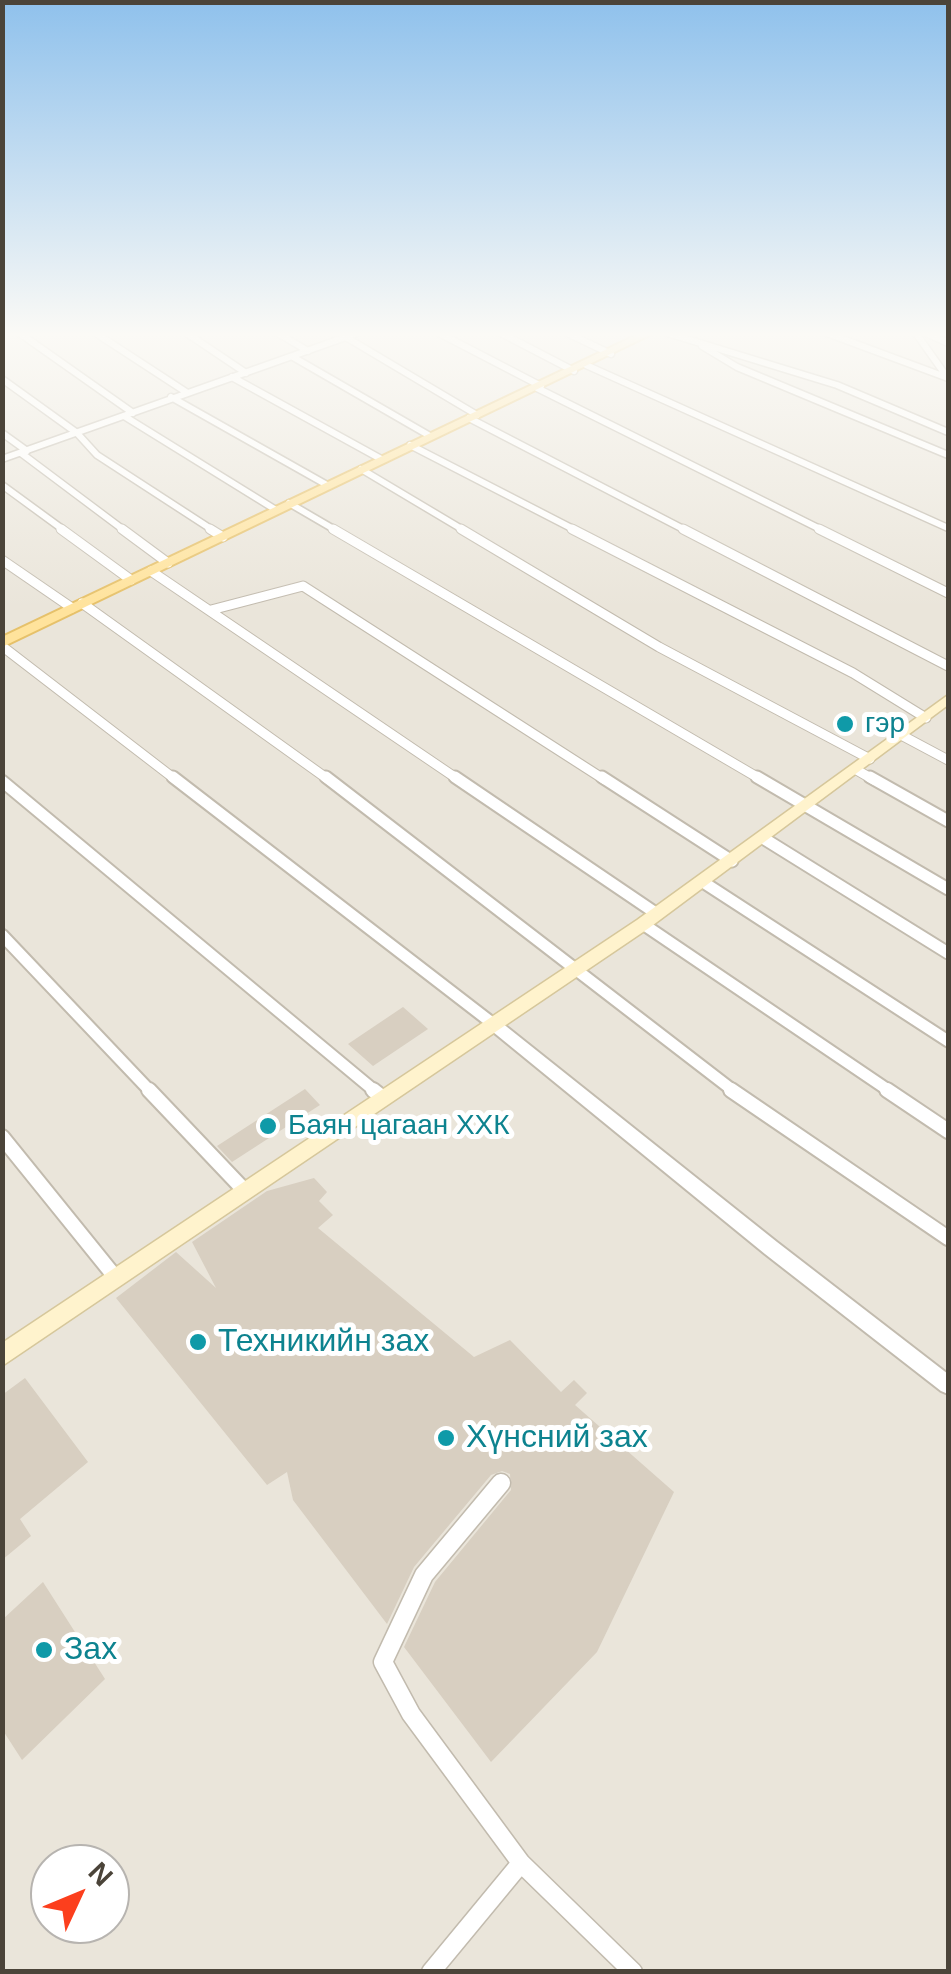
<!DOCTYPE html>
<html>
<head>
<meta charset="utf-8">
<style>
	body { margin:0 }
	#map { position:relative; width:951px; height:1974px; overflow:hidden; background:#f6f3ec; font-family:Helvetica,sans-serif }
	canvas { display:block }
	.frame { position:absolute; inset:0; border:5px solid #4b4439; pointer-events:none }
	.north { position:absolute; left:30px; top:1844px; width:100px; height:100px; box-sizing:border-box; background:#fff; border:2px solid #b7b4b0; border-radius:50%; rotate:46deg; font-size:28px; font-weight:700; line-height:40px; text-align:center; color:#4b4439 }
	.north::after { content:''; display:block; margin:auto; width:35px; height:45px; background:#fc3f1d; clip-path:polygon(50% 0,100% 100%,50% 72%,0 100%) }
</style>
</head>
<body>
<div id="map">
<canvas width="951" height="1974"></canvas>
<div class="frame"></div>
<div class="north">N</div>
</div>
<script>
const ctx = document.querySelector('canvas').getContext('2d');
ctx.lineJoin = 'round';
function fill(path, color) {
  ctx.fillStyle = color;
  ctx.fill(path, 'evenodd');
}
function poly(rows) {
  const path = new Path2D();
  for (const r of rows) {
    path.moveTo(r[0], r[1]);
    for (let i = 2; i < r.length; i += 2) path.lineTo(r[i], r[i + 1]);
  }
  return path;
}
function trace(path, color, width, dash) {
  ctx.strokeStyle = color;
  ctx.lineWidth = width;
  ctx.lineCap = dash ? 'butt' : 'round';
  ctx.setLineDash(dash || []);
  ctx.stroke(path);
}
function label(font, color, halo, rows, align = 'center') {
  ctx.font = font + ' Helvetica,sans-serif';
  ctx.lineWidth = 10;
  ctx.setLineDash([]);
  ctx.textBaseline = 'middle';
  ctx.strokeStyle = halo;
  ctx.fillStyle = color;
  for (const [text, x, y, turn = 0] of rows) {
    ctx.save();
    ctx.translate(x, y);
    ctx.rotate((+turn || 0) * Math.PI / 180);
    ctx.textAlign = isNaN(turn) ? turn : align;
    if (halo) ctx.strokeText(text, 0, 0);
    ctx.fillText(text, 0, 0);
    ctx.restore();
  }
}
fill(poly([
	[3,332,948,332,948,1971,3,1972],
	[50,1864,110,1864,110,1924,50,1924]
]), '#eae5da');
fill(poly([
	[403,1007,428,1029,373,1066,348,1044],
	[305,1089,320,1105,232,1162,217,1146],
	[314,1178,327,1192,319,1201,333,1215,318,1228,474,1357,510,1340,561,1392,574,1380,587,1393,575,1405,674,1492,597,1652,491,1762,404,1647,435,1582,511,1490,510,1474,502,1471,491,1475,414,1567,387,1624,293,1500,287,1472,267,1485,116,1298,176,1252,216,1288,192,1242,267,1191],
	[25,1378,88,1462,20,1519,31,1536,2,1560,2,1395],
	[43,1582,105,1679,22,1760,2,1729,2,1620]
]), '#d8cfc1');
const minorFar4 = poly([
	[18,332,133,413],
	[94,332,186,392],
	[185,332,246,373],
	[276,332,308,351],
	[437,332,541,386],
	[499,332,574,371],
	[565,332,611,354],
	[664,332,837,385,948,432],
	[824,332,948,378],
	[915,332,947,377],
	[924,332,948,343],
	[344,336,477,415],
	[702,346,737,367,948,455],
	[293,357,430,436],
	[586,365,948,528],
	[232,377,381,459],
	[2,379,77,433,97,455,214,531],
	[537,388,824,531],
	[171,397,327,485],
	[124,416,276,510],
	[469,418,687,531],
	[2,433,27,451],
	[410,445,577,531],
	[21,453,125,531],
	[2,459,360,332],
	[361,469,465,531],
	[2,485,65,531],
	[289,503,337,531]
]);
const minorFar3 = poly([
	[61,529,131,580],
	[122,529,168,563],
	[210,529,223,537],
	[333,529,762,780],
	[461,529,659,647,870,759],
	[572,529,853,673,926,718],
	[683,529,948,666],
	[819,529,948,593],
	[2,560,72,608],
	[151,571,459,780],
	[82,603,329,780],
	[211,610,303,586,605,780],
	[2,646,176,780],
	[903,736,948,760],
	[855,769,874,780]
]);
const minorFar2 = poly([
	[173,777,492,1023],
	[326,777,735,1092],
	[455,777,657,914],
	[602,777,732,861],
	[757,777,948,889],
	[870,777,948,821],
	[2,781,376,1092],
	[763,838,948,953],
	[703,882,948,1041],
	[643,924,891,1092],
	[2,935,151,1092]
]);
const minorFar1 = poly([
	[149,1090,245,1191],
	[373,1090,383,1098],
	[731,1090,948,1238],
	[887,1090,948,1131],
	[2,1137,116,1278]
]);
const minor = poly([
	[501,1483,424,1575,383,1662,411,1714,521,1863,633,1972],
	[431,1972,521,1863]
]);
const tertiary = poly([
	[492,1017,497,1019,777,1242,948,1374,948,1394,941,1391,765,1254,487,1027,484,1023,487,1019,492,1017]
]);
const secondary = poly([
	[948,695,948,705,649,928,2,1366,2,1343,637,920,948,695]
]);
const primary = poly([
	[643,332,656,332,2,647,2,637,643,332]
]);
trace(minorFar4, '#c2bbae', 9);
trace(minorFar3, '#c2bbae', 11);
trace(minorFar2, '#c2bbae', 15);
trace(minorFar1, '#c2bbae', 18);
trace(minor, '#c2bbae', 21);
trace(tertiary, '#c2bbae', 4);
trace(secondary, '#d6c79b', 3);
trace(primary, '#e6c16a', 4);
trace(minorFar4, '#fff', 6);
trace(minorFar3, '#fff', 9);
trace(minorFar2, '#fff', 11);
trace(minorFar1, '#fff', 14);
trace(minor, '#fff', 18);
fill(tertiary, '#fff');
fill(secondary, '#fff3cd');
fill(primary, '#ffe39c');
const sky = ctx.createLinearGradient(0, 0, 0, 608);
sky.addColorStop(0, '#8fc1ec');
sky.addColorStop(0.55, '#fbfaf6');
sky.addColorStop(1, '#fbfaf600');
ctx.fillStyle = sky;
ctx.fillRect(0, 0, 951, 608);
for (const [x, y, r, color] of [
	[845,724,10,"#0f9aa8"],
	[268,1126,10,"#0f9aa8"],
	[198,1342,10,"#0f9aa8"],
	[446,1438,10,"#0f9aa8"],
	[44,1650,10,"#0f9aa8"]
]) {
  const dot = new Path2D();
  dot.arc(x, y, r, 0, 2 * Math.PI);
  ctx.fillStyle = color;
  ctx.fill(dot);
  trace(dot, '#fff', 4);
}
label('28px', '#0d838f', '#fff', [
	["гэр",865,724],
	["Баян цагаан ХХК",288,1126]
], 'left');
label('32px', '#0d838f', '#fff', [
	["Техникийн зах",218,1342],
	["Хүнсний зах",466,1438],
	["Зах",64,1650]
], 'left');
</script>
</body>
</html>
